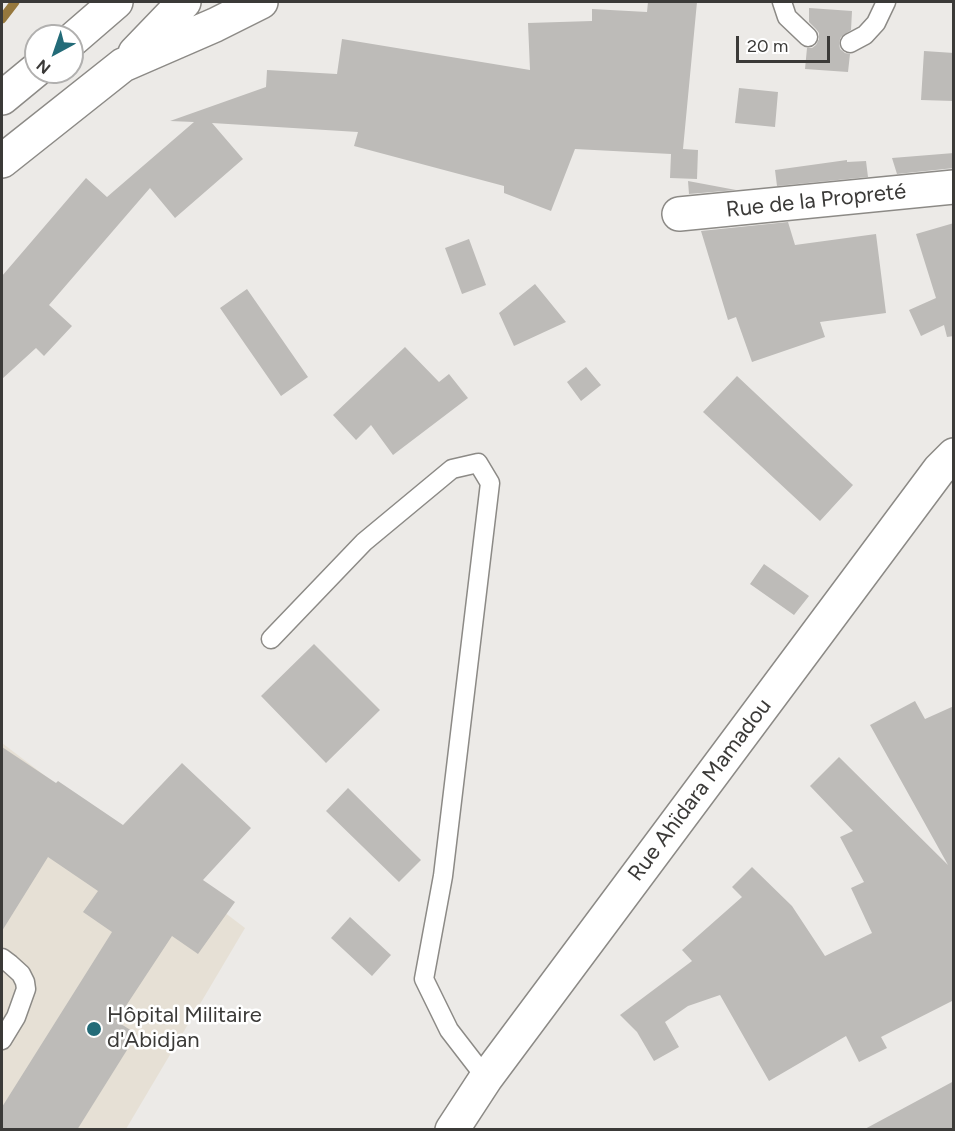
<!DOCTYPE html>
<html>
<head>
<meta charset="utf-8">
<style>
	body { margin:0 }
	#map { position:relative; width:955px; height:1131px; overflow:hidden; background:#eceae7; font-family:Figtree,sans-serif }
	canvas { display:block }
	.frame { position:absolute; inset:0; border:3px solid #3b3a38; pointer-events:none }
	.north { position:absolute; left:24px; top:24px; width:60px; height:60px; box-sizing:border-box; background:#fff; border:2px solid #b1b0af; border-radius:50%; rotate:220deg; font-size:16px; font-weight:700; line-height:24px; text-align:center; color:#3b3a38 }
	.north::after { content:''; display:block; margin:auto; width:21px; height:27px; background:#236b78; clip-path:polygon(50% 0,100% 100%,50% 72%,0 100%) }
	.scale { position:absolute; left:736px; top:36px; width:94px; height:27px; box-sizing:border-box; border:3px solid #3b3a38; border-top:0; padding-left:8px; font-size:18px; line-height:21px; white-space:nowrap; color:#3b3a38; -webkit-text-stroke:4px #fff; paint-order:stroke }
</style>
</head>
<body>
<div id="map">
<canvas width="955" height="1131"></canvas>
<div class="frame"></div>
<div class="north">N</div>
<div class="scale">20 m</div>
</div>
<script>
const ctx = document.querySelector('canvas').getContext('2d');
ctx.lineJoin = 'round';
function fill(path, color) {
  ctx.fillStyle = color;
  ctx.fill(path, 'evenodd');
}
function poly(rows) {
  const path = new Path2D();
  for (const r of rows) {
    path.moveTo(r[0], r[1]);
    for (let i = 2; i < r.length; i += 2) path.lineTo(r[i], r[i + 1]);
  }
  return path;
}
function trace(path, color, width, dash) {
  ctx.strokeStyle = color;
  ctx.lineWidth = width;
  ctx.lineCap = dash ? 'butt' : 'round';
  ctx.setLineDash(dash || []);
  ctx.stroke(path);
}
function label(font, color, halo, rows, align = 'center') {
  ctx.font = font + ' Figtree,sans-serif';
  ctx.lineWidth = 5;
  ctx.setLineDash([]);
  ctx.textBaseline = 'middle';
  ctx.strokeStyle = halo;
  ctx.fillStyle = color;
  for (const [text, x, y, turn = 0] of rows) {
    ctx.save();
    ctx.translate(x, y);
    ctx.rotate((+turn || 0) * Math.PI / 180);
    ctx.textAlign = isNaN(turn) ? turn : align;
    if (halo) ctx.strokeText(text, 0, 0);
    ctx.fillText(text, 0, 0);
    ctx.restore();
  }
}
fill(poly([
	[2,743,245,928,126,1129,2,1129]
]), '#e6e0d5');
trace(poly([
	[2,19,15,2]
]), '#96783d', 9);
fill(poly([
	[648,2,697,2,683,149,698,150,697,179,670,178,671,154,575,149,551,211,504,193,504,186,354,146,358,132,212,123,243,159,175,218,150,188,49,305,72,326,44,356,36,348,2,379,2,276,86,178,107,197,194,122,170,121,266,87,267,70,337,74,342,39,530,70,528,23,592,21,592,9,647,12],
	[809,8,852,11,851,30,841,37,839,42,840,49,845,53,850,54,848,72,805,69,807,48,812,48,816,45,819,39,819,33,816,29,809,22],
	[924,51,954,53,954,101,921,100],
	[739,88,778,92,775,127,735,123],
	[954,153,954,168,897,174,892,158],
	[847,160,847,162,866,161,868,177,777,186,775,170],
	[688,181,736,190,689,194],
	[788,222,795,245,876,234,886,313,820,322,825,337,752,362,736,317,728,320,701,231],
	[954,223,954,336,947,337,944,325,921,336,909,310,936,298,916,234],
	[469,239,486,285,462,294,445,248],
	[535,284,566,322,514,346,499,313],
	[247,289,308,377,281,396,220,308],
	[405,347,439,382,449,374,468,398,393,455,371,425,356,440,333,415],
	[586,367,601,385,581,401,567,382],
	[737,376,853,485,820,521,703,412],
	[764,564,809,596,794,615,750,584],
	[314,644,380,710,326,763,261,696],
	[915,701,925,719,954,706,954,1000,881,1037,887,1048,859,1062,846,1036,769,1081,720,995,688,1006,665,1022,679,1047,654,1061,637,1032,620,1015,692,961,682,950,742,897,732,887,752,867,792,906,825,956,872,933,851,888,864,882,840,837,853,831,810,786,839,757,948,865,870,725],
	[2,747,56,783,58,781,123,825,182,763,251,828,203,880,235,902,198,954,172,936,116,1021,137,1034,77,1130,2,1130,2,1107,112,932,83,912,98,891,48,857,2,931],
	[348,788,421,860,399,882,326,811],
	[350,917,391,955,372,976,331,938],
	[954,1081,954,1130,863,1130]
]), '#bdbbb8');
const lane = poly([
	[782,2,787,17,808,37],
	[850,43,865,35,876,23,886,2],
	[271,639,364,542,452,469,478,463,490,483,443,876,424,979,449,1030,486,1078],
	[2,958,10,964,21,974,25,982,26,989,16,1017,2,1040]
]);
const street = poly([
	[679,214,954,187],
	[452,1130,486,1078,939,470,954,455]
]);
const secondary = poly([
	[72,40,116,2],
	[135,53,184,2],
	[2,98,36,70],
	[2,161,123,65,215,25,261,2]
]);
trace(lane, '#8c8a86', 21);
trace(street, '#8c8a86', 36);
trace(secondary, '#8c8a86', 36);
trace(lane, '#fff', 18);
trace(street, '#fff', 33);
trace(secondary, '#fff', 33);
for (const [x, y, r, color] of [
	[94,1029,8,"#236b78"]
]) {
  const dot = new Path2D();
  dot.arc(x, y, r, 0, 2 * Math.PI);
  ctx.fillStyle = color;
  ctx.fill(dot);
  trace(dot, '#fff', 2);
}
label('22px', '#3b3a38', '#fff', [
	["Rue de la Propreté",816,201,-6],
	["Rue Ahïdara Mamadou",700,790,-53]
]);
label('22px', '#3b3a38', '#fff', [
	["Hôpital Militaire",107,1016],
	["d'Abidjan",107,1041]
], 'left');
</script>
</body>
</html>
